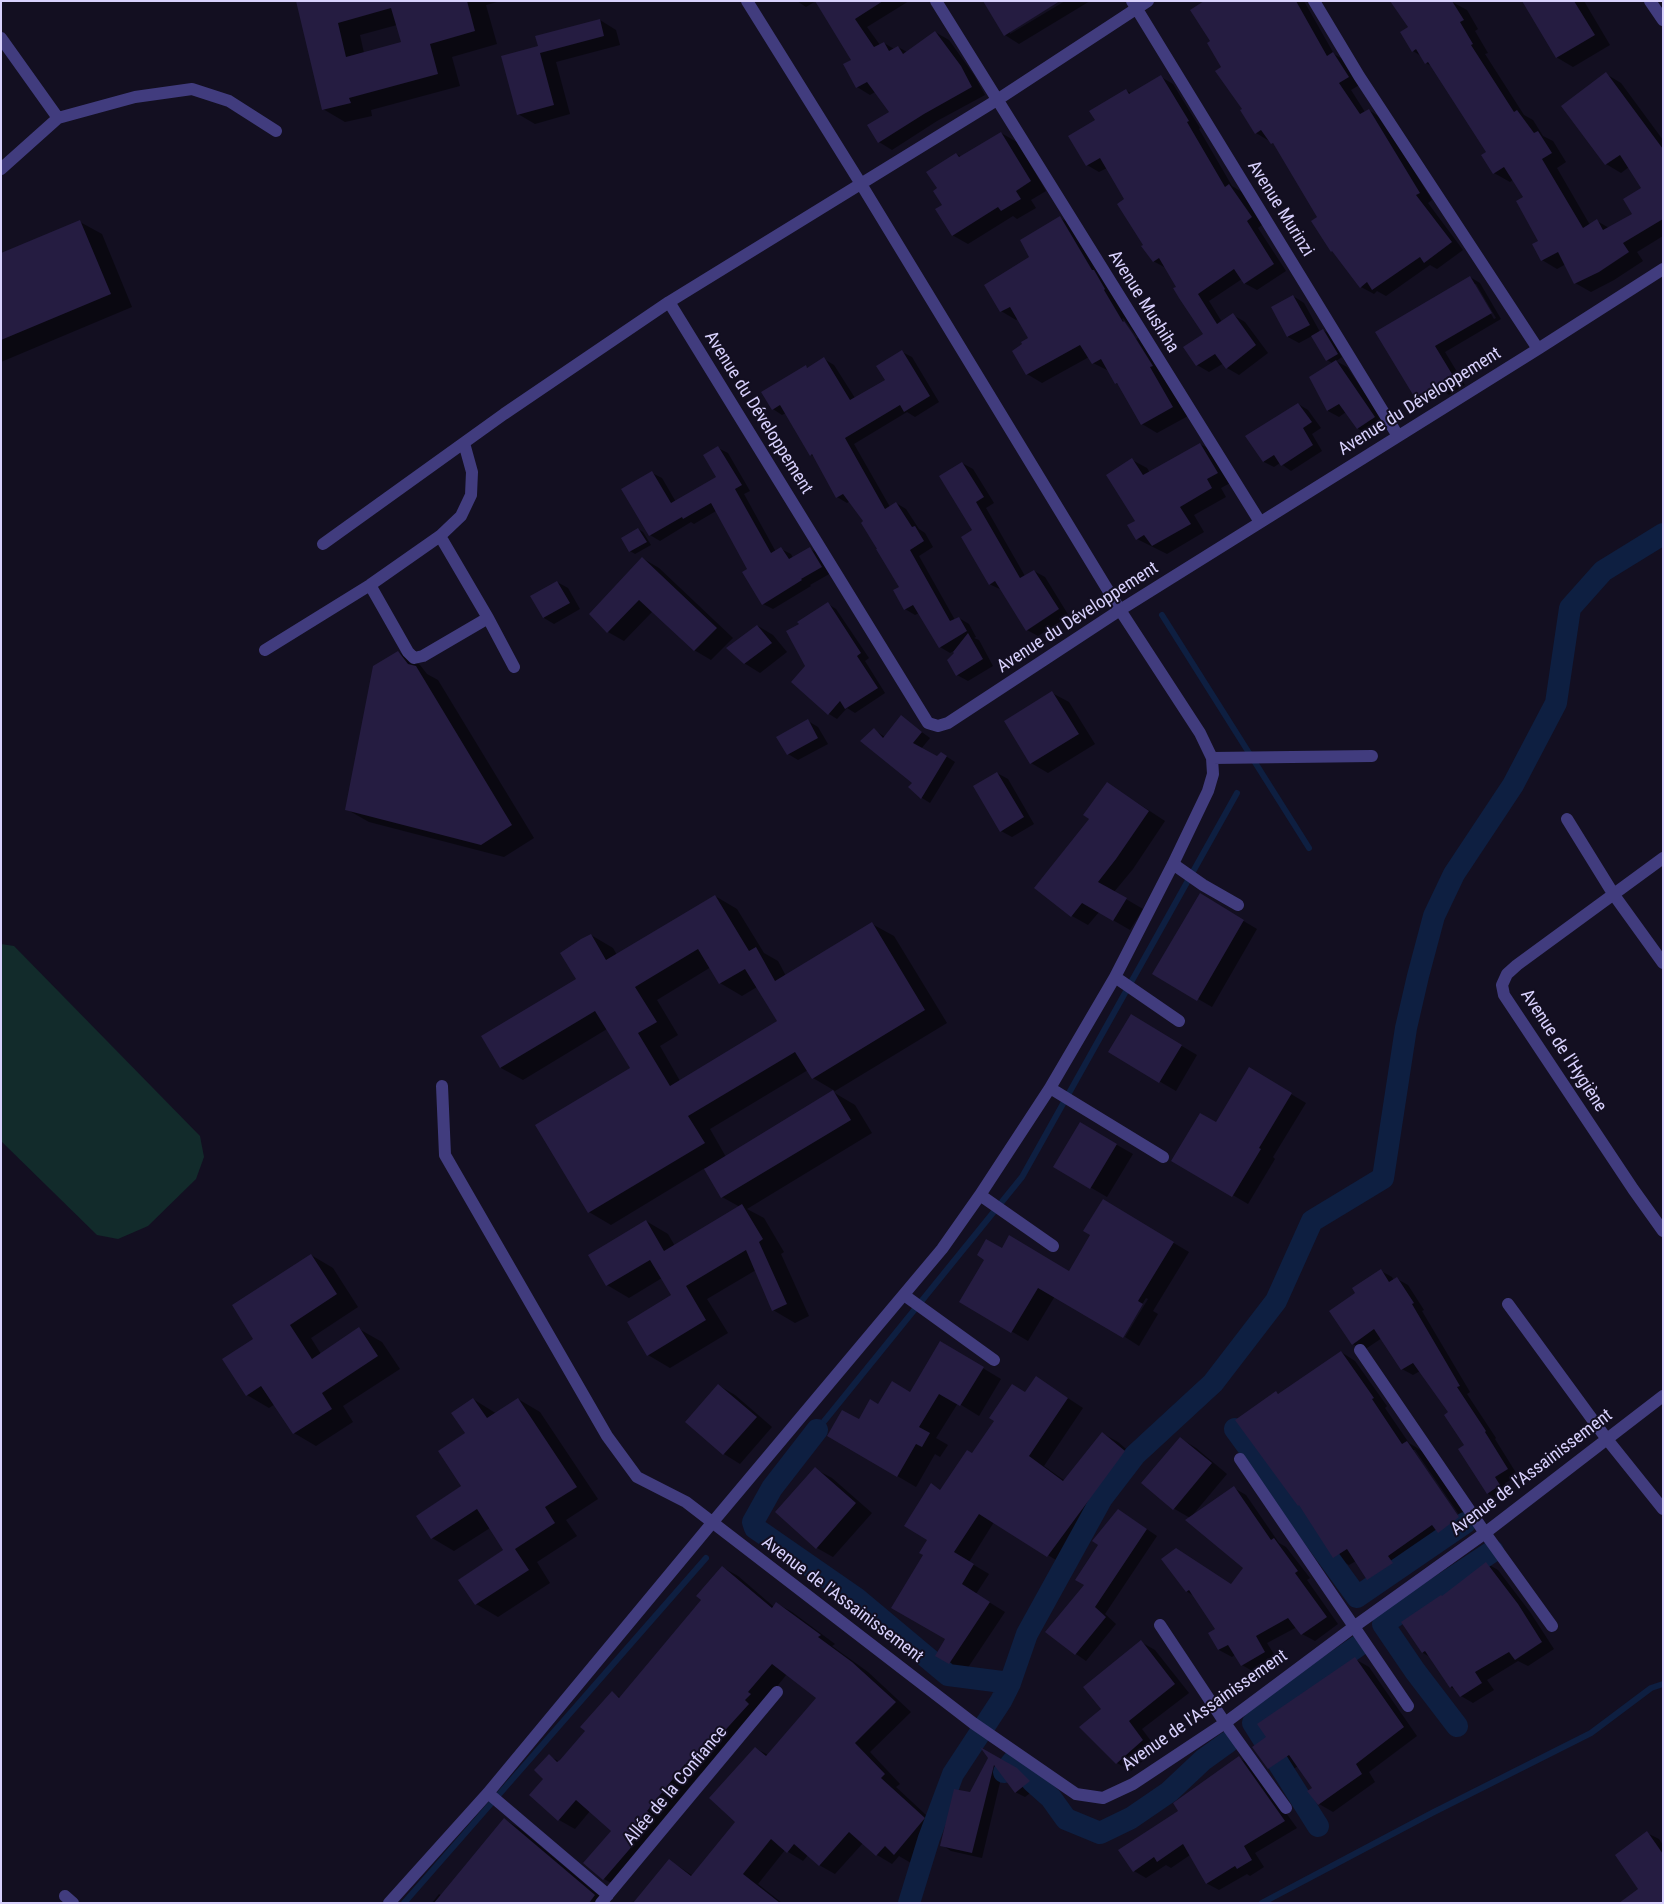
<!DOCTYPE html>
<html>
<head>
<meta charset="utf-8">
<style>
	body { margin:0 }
	#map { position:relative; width:1664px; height:1904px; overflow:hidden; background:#130f21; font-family:"Roboto Condensed",sans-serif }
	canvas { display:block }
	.frame { position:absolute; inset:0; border:2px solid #d8d1fd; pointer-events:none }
</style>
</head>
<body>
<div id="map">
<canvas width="1664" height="1904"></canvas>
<div class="frame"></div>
</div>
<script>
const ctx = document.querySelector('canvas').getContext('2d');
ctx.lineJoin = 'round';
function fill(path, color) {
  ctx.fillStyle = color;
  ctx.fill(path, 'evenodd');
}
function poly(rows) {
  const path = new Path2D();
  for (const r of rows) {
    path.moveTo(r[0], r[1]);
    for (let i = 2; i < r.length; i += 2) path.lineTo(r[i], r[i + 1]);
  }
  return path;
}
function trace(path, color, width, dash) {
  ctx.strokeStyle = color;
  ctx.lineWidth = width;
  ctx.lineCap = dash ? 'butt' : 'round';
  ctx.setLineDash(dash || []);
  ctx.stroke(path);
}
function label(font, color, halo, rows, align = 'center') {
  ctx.font = font + ' "Roboto Condensed",sans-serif';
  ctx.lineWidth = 4;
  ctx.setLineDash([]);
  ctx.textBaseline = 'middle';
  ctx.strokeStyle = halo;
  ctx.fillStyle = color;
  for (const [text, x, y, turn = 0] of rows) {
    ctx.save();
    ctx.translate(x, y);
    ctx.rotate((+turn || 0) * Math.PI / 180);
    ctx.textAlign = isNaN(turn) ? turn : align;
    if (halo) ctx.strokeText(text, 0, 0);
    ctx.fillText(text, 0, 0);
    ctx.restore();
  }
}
fill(poly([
	[1,944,14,946,200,1136,204,1157,196,1179,148,1226,118,1239,97,1235,1,1141]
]), '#122b2b');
fill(poly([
	[298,1,501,1,486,5,497,44,452,57,460,86,371,110,372,116,345,122,323,109],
	[397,25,402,43,364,53,360,35],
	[797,1,816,1,806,7],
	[817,1,909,1,867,27,880,45,884,43,894,49,898,47,907,52,935,32,949,40,974,75,985,95,937,121,892,150,879,142,890,112,875,92,870,95,857,87,852,60],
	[985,1,1060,1,1010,31,1010,34,1065,1,1090,1,1019,44,1005,35],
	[1207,1,1304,1,1334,54,1346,61,1361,84,1351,90,1365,112,1369,110,1381,118,1432,200,1428,203,1463,250,1437,269,1430,265,1386,296,1377,291,1374,294,1361,287,1276,145,1256,133,1223,68,1212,42],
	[1524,1,1584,1,1610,45,1573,67,1556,57],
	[1452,2,1467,10,1478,29,1475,31,1488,53,1485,54,1524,115,1533,120,1543,136,1553,141,1566,162,1557,168,1590,225,1597,221,1609,228,1634,215,1642,188,1629,167,1621,173,1606,164,1563,106,1606,74,1621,83,1663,140,1663,236,1637,252,1643,261,1614,280,1591,292,1575,283,1566,264,1557,269,1542,260,1539,242,1525,197,1514,179,1510,182,1494,173,1483,155,1487,152,1433,67,1426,63,1421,56,1413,51],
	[600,20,616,30,620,45,556,62,570,114,535,124,518,114,539,47],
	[1161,77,1173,84,1200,128,1199,129,1232,186,1242,192,1263,224,1258,228,1286,271,1257,290,1244,283,1242,279,1209,301,1222,322,1233,315,1245,322,1268,353,1239,375,1227,368,1224,363,1209,372,1197,365,1185,347,1205,335,1166,268,1153,261,1126,200,1107,168,1099,172,1087,165,1097,121,1126,90,1132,94],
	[1001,133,1017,142,1046,191,1031,200,1036,208,1017,219,1013,216,968,244,952,235,938,189,956,154,962,157],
	[1060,218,1076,226,1188,416,1157,433,1142,424,1120,386,1116,383,1109,371,1093,363,1089,357,1042,383,1027,374,1029,339,1018,319,1016,320,1001,311,986,286,1031,257],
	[1123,318,1138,338,1136,339,1122,319],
	[80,222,102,234,132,307,1,362,1,254],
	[1470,277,1480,283,1501,319,1445,352,1465,385,1449,395,1445,392,1427,403,1416,397,1377,333],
	[1473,284,1476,284,1496,318,1494,319],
	[1293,296,1304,303,1320,332,1323,330,1328,333,1342,357,1336,361,1347,367,1385,423,1368,435,1357,428,1346,412,1339,417,1328,411,1310,378,1332,363,1327,360,1312,336,1299,343,1288,337,1272,308],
	[902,352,912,357,939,402,915,417,907,412,854,444,890,507,896,503,906,509,919,529,925,533,933,547,919,556,955,620,959,618,969,624,976,637,974,638,979,640,993,666,968,681,957,675,956,653,954,651,950,653,940,647,919,613,915,615,905,609,900,588,865,522,850,501,847,503,837,497,815,457,811,455,786,413,782,415,773,409,806,367,808,368,824,359,834,365,855,398,887,381],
	[1298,404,1308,410,1321,428,1312,434,1322,451,1291,471,1280,463,1274,467,1264,462,1247,437],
	[1200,444,1215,452,1232,482,1221,488,1226,497,1194,515,1204,532,1167,554,1137,539,1137,521,1132,460,1147,468,1150,473],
	[718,448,728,453,750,491,744,494,776,552,781,549,791,554,793,558,810,549,820,554,831,573,810,585,811,586,773,609,763,604,749,569,716,511,694,524,691,522,660,541,650,535,652,473,662,478,676,502,717,477],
	[962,463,973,469,994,503,986,508,1025,576,1034,571,1045,577,1069,616,1038,636,1027,630,1002,590,989,584,973,531],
	[638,529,643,532,651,545,635,554,630,551],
	[642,558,659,568,733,638,711,660,694,650,653,611,624,641,608,632],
	[557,582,568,588,580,609,554,624,544,618],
	[828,604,836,609,869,658,865,661,885,693,855,713,847,708,837,719,829,714,807,666,800,624],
	[758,626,773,635,787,652,760,673,744,663],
	[398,652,420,665,427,674,438,680,534,838,504,857,369,822,346,809],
	[1052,693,1069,702,1095,744,1048,773,1031,763,1005,722],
	[901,717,930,738,921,749,937,758,941,753,955,762,930,803,922,798,910,787,913,783,874,730,885,737],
	[808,721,818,727,828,744,798,760,788,754],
	[997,773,1008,779,1034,824,1012,837,1001,831],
	[1107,783,1165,821,1133,869,1114,892,1143,909,1130,930,1099,912,1088,925,1072,916,1091,819],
	[1200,895,1257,929,1212,1007,1153,973],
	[715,896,737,909,764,953,778,961,786,976,872,924,894,936,947,1023,835,1091,813,1078,808,1070,710,1129,726,1157,833,1092,855,1105,872,1133,747,1209,764,1218,784,1252,781,1254,809,1316,795,1323,773,1310,756,1270,707,1299,728,1333,670,1368,648,1355,673,1296,662,1278,629,1298,607,1285,589,1256,646,1221,668,1234,675,1246,740,1207,722,1197,705,1168,611,1225,589,1212,631,1069,607,1029,523,1080,501,1068,482,1037,578,979,591,935,613,948,617,955],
	[711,967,720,983,742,996,757,987,778,1022,680,1081,660,1046,678,1035,657,1000],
	[1131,1016,1197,1055,1176,1091,1109,1052],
	[1249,1069,1306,1103,1273,1157,1275,1159,1248,1204,1173,1160,1216,1124],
	[1080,1124,1133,1154,1107,1197,1054,1166],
	[1103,1201,1189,1252,1153,1311,1158,1314,1139,1346,1125,1337,1148,1299,1146,1298,1122,1336,1055,1296,1028,1341,960,1301,1002,1249,1069,1272,1092,1235],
	[311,1255,333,1268,358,1307,311,1338,321,1354,359,1329,382,1342,400,1369,343,1406,353,1422,316,1446,294,1433,275,1404,269,1408,247,1395,224,1360,255,1339],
	[1381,1271,1392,1277,1394,1281,1397,1279,1408,1285,1424,1310,1422,1311,1470,1392,1467,1394,1496,1438,1495,1439,1518,1476,1505,1483,1510,1492,1498,1500,1487,1493,1450,1412,1420,1371,1413,1375,1402,1369,1382,1338,1364,1350,1353,1344,1356,1293],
	[941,1343,1001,1379,979,1416,958,1403,936,1438,948,1445,940,1457,935,1454,916,1487,829,1436,859,1421,878,1406,910,1393],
	[1341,1352,1355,1361,1387,1406,1385,1408,1409,1443,1422,1451,1473,1526,1453,1540,1444,1535,1402,1564,1406,1571,1382,1587,1368,1579,1356,1561,1349,1565,1334,1557,1302,1507,1298,1505,1276,1392,1280,1395],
	[1412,1450,1415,1450,1464,1522,1462,1523],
	[718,1385,735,1395,772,1427,740,1464,724,1454,686,1422],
	[1051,1387,1083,1408,1044,1466,1065,1481,1102,1433,1118,1442,1140,1461,1064,1565,994,1522,969,1562,989,1574,976,1594,1005,1612,965,1672,949,1663,946,1639,924,1555,941,1491,1026,1393],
	[473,1399,497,1414,518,1399,540,1412,598,1499,566,1520,577,1536,537,1562,550,1583,498,1617,476,1604,505,1550,490,1528,454,1551,432,1538,463,1486,467,1433],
	[1180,1438,1196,1448,1227,1474,1191,1517,1234,1488,1246,1495,1279,1543,1286,1547,1310,1578,1307,1580,1338,1624,1315,1641,1302,1634,1297,1627,1267,1643,1277,1659,1254,1672,1242,1665,1236,1654,1232,1657,1219,1650,1210,1633,1217,1629,1194,1596,1186,1591,1163,1559,1232,1585,1245,1568,1190,1518,1173,1508],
	[815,1469,832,1478,872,1513,833,1557,817,1548],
	[1129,1517,1157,1536,1105,1614,1116,1624,1086,1661,1076,1654,1047,1632,1085,1585],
	[1486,1563,1498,1570,1530,1612,1554,1649,1528,1666,1518,1661,1487,1680,1494,1690,1473,1703,1461,1696,1457,1690,1450,1687,1430,1657,1423,1653,1403,1622,1443,1597],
	[722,1567,738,1576,774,1607,776,1603,792,1612,835,1644,832,1646,868,1672,911,1712,870,1752,900,1784,896,1787,940,1828,911,1863,899,1856,892,1864,877,1855,863,1843,835,1874,819,1865,808,1855,803,1861,785,1850,758,1884,782,1903,635,1903,669,1860,693,1876,737,1822,755,1748,768,1755,818,1698,787,1674,705,1776,701,1773,662,1821,620,1888,604,1879,585,1863,613,1831,590,1811,575,1829,559,1820,531,1795,545,1779,549,1756,560,1762,587,1731,612,1693,621,1698,702,1600],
	[1141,1642,1155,1650,1189,1693,1142,1729,1157,1749,1131,1771,1117,1763,1103,1709],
	[1355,1659,1369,1667,1417,1736,1369,1772,1375,1782,1333,1812,1319,1804,1314,1788,1298,1766,1283,1776,1269,1768,1267,1737],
	[985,1752,1027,1775,1038,1787,1025,1797,1015,1792,1002,1774,982,1858,951,1851,942,1845,990,1758],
	[1239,1758,1251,1765,1297,1828,1255,1853,1264,1867,1250,1876,1247,1874,1219,1890,1206,1883,1190,1855,1171,1868,1166,1865,1146,1878,1134,1871,1180,1812],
	[504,1819,519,1828,608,1903,432,1903,439,1894,442,1896],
	[1647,1833,1659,1839,1663,1845,1663,1903,1619,1903,1639,1890]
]), '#0007');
trace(poly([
	[1162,615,1309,848],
	[817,1430,1022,1177,1237,793],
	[404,1903,706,1558],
	[1262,1903,1432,1813,1591,1733,1651,1688,1663,1684]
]), '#0e1f41', 6);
trace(poly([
	[1235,1429,1357,1597,1465,1523],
	[817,1430,772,1488,753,1522,755,1528,856,1598,948,1675,1010,1683],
	[1457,1726,1415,1671,1383,1624,1493,1551],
	[1004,1772,1014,1760,1033,1782,1051,1798,1066,1819,1100,1833,1131,1818,1169,1792,1203,1760,1228,1742],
	[1318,1826,1253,1723,1286,1696,1358,1646],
	[909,1903,929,1838,953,1774,1001,1701,1010,1683,1027,1634,1102,1498,1135,1455,1213,1383,1276,1301,1312,1221,1383,1178,1406,1028,1418,976,1434,916,1454,874,1513,785,1556,703,1570,608,1603,571,1663,534]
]), '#0e1f41', 22);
fill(poly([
	[296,1,467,1,475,31,430,44,438,74,349,98,351,103,322,110],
	[391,8,401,42,346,57,338,23],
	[815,1,883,1,855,19,874,47,884,42,889,51,898,46,903,54,935,31,961,66,972,87,924,114,878,143,867,125,889,112,867,82,856,88,843,64,851,60],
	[983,1,1060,1,1004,36],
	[1204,1,1296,1,1327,56,1333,52,1349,77,1339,83,1360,114,1369,109,1420,193,1416,195,1452,242,1424,263,1420,257,1372,290,1367,282,1360,288,1332,251,1331,252,1311,221,1317,217,1273,143,1271,144,1261,130,1255,134,1240,110,1242,109,1215,71,1221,67,1207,43,1210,41,1190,10],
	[1390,1,1452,1,1464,20,1460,22,1473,44,1471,45,1514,112,1517,110,1534,133,1538,131,1552,153,1542,159,1583,228,1597,219,1603,230,1632,214,1623,199,1641,188,1620,155,1605,165,1561,106,1606,72,1663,149,1663,219,1623,243,1629,252,1599,272,1574,284,1558,252,1541,261,1532,244,1538,241,1516,201,1523,197,1504,167,1493,174,1481,155,1486,152,1428,62,1425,64,1416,49,1412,52,1400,32,1408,27],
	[1522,1,1574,1,1595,35,1556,58],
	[600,19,604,36,540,53,554,105,517,115,501,56,538,46,535,36],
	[1161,75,1189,121,1187,122,1225,187,1229,184,1252,217,1247,221,1274,264,1244,284,1234,269,1198,294,1217,324,1233,313,1256,345,1226,369,1215,354,1196,366,1183,347,1203,334,1179,298,1173,288,1176,287,1159,258,1153,262,1141,246,1143,245,1117,204,1124,199,1100,158,1086,166,1068,136,1095,120,1089,111,1126,89,1129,94],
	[1001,132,1031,181,1016,191,1021,199,1001,211,998,207,952,236,935,209,942,205,933,191,937,188,926,172,956,153,959,157],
	[1060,216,1092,270,1094,270,1105,289,1104,290,1123,322,1124,321,1133,334,1153,366,1150,367,1173,407,1141,425,1117,383,1115,384,1101,359,1092,364,1080,345,1026,375,1012,351,1022,344,1021,342,1028,338,1010,307,1000,312,984,285,1029,257,1020,240],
	[80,220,111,294,1,340,1,253],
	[1470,276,1492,313,1435,346,1455,379,1438,390,1436,386,1415,398,1375,332],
	[1293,295,1310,325,1287,337,1271,307],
	[1323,329,1338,354,1326,361,1311,336],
	[902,350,930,396,904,412,900,405,845,438,885,509,896,502,912,527,915,526,924,541,910,550,950,621,959,617,967,631,939,648,913,605,904,610,893,590,899,587,876,549,877,549,861,523,863,521,843,494,836,498,812,454,810,456,780,405,772,410,761,392,806,365,807,368,824,357,850,400,885,380,876,366],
	[1336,360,1375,417,1357,429,1339,404,1327,411,1309,377],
	[1298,403,1312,422,1303,428,1313,445,1281,466,1274,455,1263,462,1245,436],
	[1200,443,1218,473,1207,479,1212,488,1180,507,1191,524,1152,546,1144,535,1136,540,1127,525,1135,521,1106,475,1132,458,1143,475],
	[718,446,742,485,735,489,771,553,781,547,789,559,810,547,822,567,801,579,802,580,762,605,742,572,747,569,711,503,683,519,682,517,649,536,621,489,652,471,671,503,716,477,703,455],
	[962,462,984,497,976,502,1020,578,1034,570,1059,609,1026,631,995,581,989,585,961,537,972,530,939,476],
	[638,528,647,542,629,552,621,538],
	[642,557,717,628,694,651,639,600,607,633,589,614],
	[557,581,570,603,543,618,530,596],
	[828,602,861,653,857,656,878,688,845,709,840,701,828,715,791,682,805,666,786,631,799,624,797,622],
	[757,625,772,643,744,664,726,648],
	[968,633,983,659,956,676,947,660,954,653,953,652],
	[398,651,408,664,416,666,512,825,481,845,345,810,373,666],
	[1052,691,1079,734,1030,764,1004,721],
	[901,715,922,732,913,743,937,756,941,752,947,756,921,799,908,787,912,783,860,741,874,728,883,738],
	[808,719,818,738,787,755,776,737],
	[997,772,1024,817,1000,832,973,786],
	[1107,782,1149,811,1116,859,1098,882,1127,898,1113,921,1082,903,1071,917,1034,888,1089,819,1083,815],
	[1200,893,1244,920,1197,1001,1152,974],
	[715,895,749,951,756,947,775,981,872,922,925,1010,812,1079,795,1052,688,1116,705,1143,588,1213,535,1125,630,1068,595,1011,500,1068,481,1036,576,979,560,953,581,939,591,934,606,960],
	[698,949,719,984,745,969,777,1021,670,1086,638,1033,657,1022,635,987],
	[1131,1014,1182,1045,1159,1083,1108,1052],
	[1249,1067,1292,1093,1259,1148,1261,1149,1232,1197,1171,1161,1200,1113,1216,1122],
	[833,1090,851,1120,721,1198,704,1169],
	[1080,1122,1117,1144,1090,1189,1053,1167],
	[1103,1199,1174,1242,1138,1301,1143,1304,1123,1338,1038,1288,1011,1333,959,1302,984,1260,977,1255,986,1239,1002,1248,1009,1235,1069,1271,1090,1235,1083,1231],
	[742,1204,763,1239,759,1242,787,1304,772,1311,746,1250,686,1286,706,1320,647,1356,627,1322,671,1295,650,1260,606,1286,588,1255,646,1220,664,1251],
	[311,1254,337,1294,290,1325,312,1359,359,1327,378,1356,322,1393,332,1409,293,1434,261,1386,246,1396,222,1359,253,1339,232,1305],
	[1381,1269,1389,1282,1397,1277,1414,1303,1412,1304,1460,1386,1457,1387,1486,1431,1485,1432,1508,1469,1495,1477,1500,1485,1487,1494,1458,1449,1464,1445,1444,1415,1448,1412,1413,1363,1401,1370,1374,1329,1352,1345,1329,1311,1355,1293,1352,1288],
	[940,1341,984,1367,960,1406,939,1394,919,1427,930,1433,922,1447,916,1444,897,1477,827,1436,842,1410,859,1419,870,1399,878,1404,892,1381,910,1392],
	[1341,1351,1374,1398,1372,1399,1402,1444,1407,1441,1459,1517,1438,1533,1432,1525,1388,1556,1393,1563,1367,1580,1347,1549,1333,1558,1299,1505,1298,1506,1235,1420,1276,1391,1278,1394],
	[1036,1376,1068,1398,1029,1456,1063,1481,1102,1432,1125,1451,1047,1557,979,1514,954,1552,974,1564,962,1584,990,1602,949,1664,935,1656,945,1639,891,1608,923,1555,919,1553,927,1540,904,1526,931,1483,940,1490,967,1450,972,1453,994,1421,989,1418,1012,1384,1025,1392],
	[718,1384,757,1417,723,1455,685,1422],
	[473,1398,487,1418,518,1398,577,1487,545,1507,555,1523,515,1549,529,1570,475,1605,458,1580,503,1550,477,1509,431,1539,416,1516,461,1486,438,1451,465,1433,451,1413],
	[1180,1437,1212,1463,1173,1510,1141,1483],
	[815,1467,856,1503,816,1549,775,1512],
	[1234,1486,1271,1540,1274,1538,1298,1571,1295,1573,1327,1617,1301,1635,1288,1618,1256,1636,1265,1652,1241,1666,1228,1645,1218,1650,1208,1633,1215,1629,1189,1590,1186,1592,1161,1559,1176,1548,1231,1584,1243,1568,1185,1520],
	[1118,1509,1147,1529,1095,1607,1106,1617,1075,1655,1045,1632,1084,1585,1075,1580,1098,1545,1092,1541],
	[1486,1562,1518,1604,1542,1642,1515,1660,1509,1652,1475,1672,1482,1683,1460,1697,1452,1686,1450,1688,1425,1651,1422,1653,1401,1622,1441,1595,1442,1596],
	[722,1566,772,1608,776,1602,821,1635,818,1637,852,1662,896,1702,855,1743,885,1774,881,1778,925,1818,894,1855,885,1846,876,1856,849,1832,819,1866,794,1844,787,1853,771,1839,743,1874,780,1903,633,1903,669,1859,691,1876,735,1822,709,1798,755,1747,766,1756,816,1698,772,1664,748,1692,751,1694,745,1700,749,1704,719,1737,715,1734,689,1768,685,1764,647,1811,651,1814,631,1841,634,1844,603,1880,583,1863,611,1831,576,1800,558,1821,529,1795,543,1779,534,1770,549,1754,557,1762,560,1760,585,1731,580,1727,612,1691,619,1698,701,1600,696,1596],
	[1141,1640,1175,1684,1129,1721,1143,1740,1116,1764,1079,1727,1101,1709,1083,1687],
	[1355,1657,1404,1727,1356,1764,1362,1774,1318,1805,1307,1791,1312,1788,1289,1755,1268,1769,1252,1747,1266,1737,1257,1724],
	[980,1747,1017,1768,1030,1781,1015,1793,994,1765,972,1853,940,1846,954,1789,970,1792,988,1758],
	[1239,1756,1285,1821,1244,1846,1252,1860,1237,1869,1235,1866,1206,1884,1183,1844,1157,1862,1154,1857,1133,1872,1118,1850,1178,1811,1173,1803],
	[504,1818,595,1895,589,1903,434,1903],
	[1647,1831,1663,1854,1663,1903,1619,1903,1638,1889,1615,1855]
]), '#251c41');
trace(poly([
	[936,1,1260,522],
	[1132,1,1398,436],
	[1314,1,1359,76,1538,349],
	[1650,1,1663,20],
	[1,38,58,118],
	[1,169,58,118,135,97,192,89,229,101,276,131],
	[669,302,923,715,928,723,938,726,948,723,1120,610,1538,349,1663,269],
	[440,536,488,618,514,667],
	[323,544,504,414,669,302,997,100,1148,1],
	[370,585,408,652,414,658,423,656,488,618],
	[265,650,370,585,440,536,461,516,471,495,472,472,464,443],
	[1212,758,1372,756],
	[1567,819,1614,895,1663,963],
	[1663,858,1517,965,1507,974,1502,985,1504,995,1633,1189,1663,1231],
	[1173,864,1203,885,1238,905],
	[1115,977,1179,1021],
	[442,1086,445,1155,607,1436,637,1477,686,1502,973,1723,1076,1794,1103,1798,1133,1784,1225,1723,1355,1626,1485,1533,1663,1396],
	[1050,1088,1163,1157],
	[980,1195,1053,1246],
	[904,1295,994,1360],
	[1508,1304,1606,1438,1663,1509],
	[1360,1350,1485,1533,1552,1626],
	[1240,1459,1408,1706],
	[1160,1625,1225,1723,1286,1808],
	[488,1793,608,1895],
	[65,1896,73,1903],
	[389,1903,488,1793,712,1523,942,1249,980,1195,1050,1088,1115,977,1173,864,1208,791,1213,774,1212,758,1200,733,1120,610,861,184,747,1],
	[601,1903,777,1692]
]), '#413c7e', 12);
label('18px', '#d8d1fd', '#130f21', [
	["Avenue Murinzi",1280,209,58],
	["Avenue Mushiha",1143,302,58],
	["Avenue du Développement",1420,402,-32],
	["Avenue du Développement",758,413,58],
	["Avenue du Développement",1078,618,-33],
	["Avenue de l'Hygiène",1563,1051,57],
	["Avenue de l'Assainissement",1532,1473,-37],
	["Avenue de l'Assainissement",842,1600,37],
	["Avenue de l'Assainissement",1205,1711,-35],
	["Allée de la Confiance",676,1786,-50]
]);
</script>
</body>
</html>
